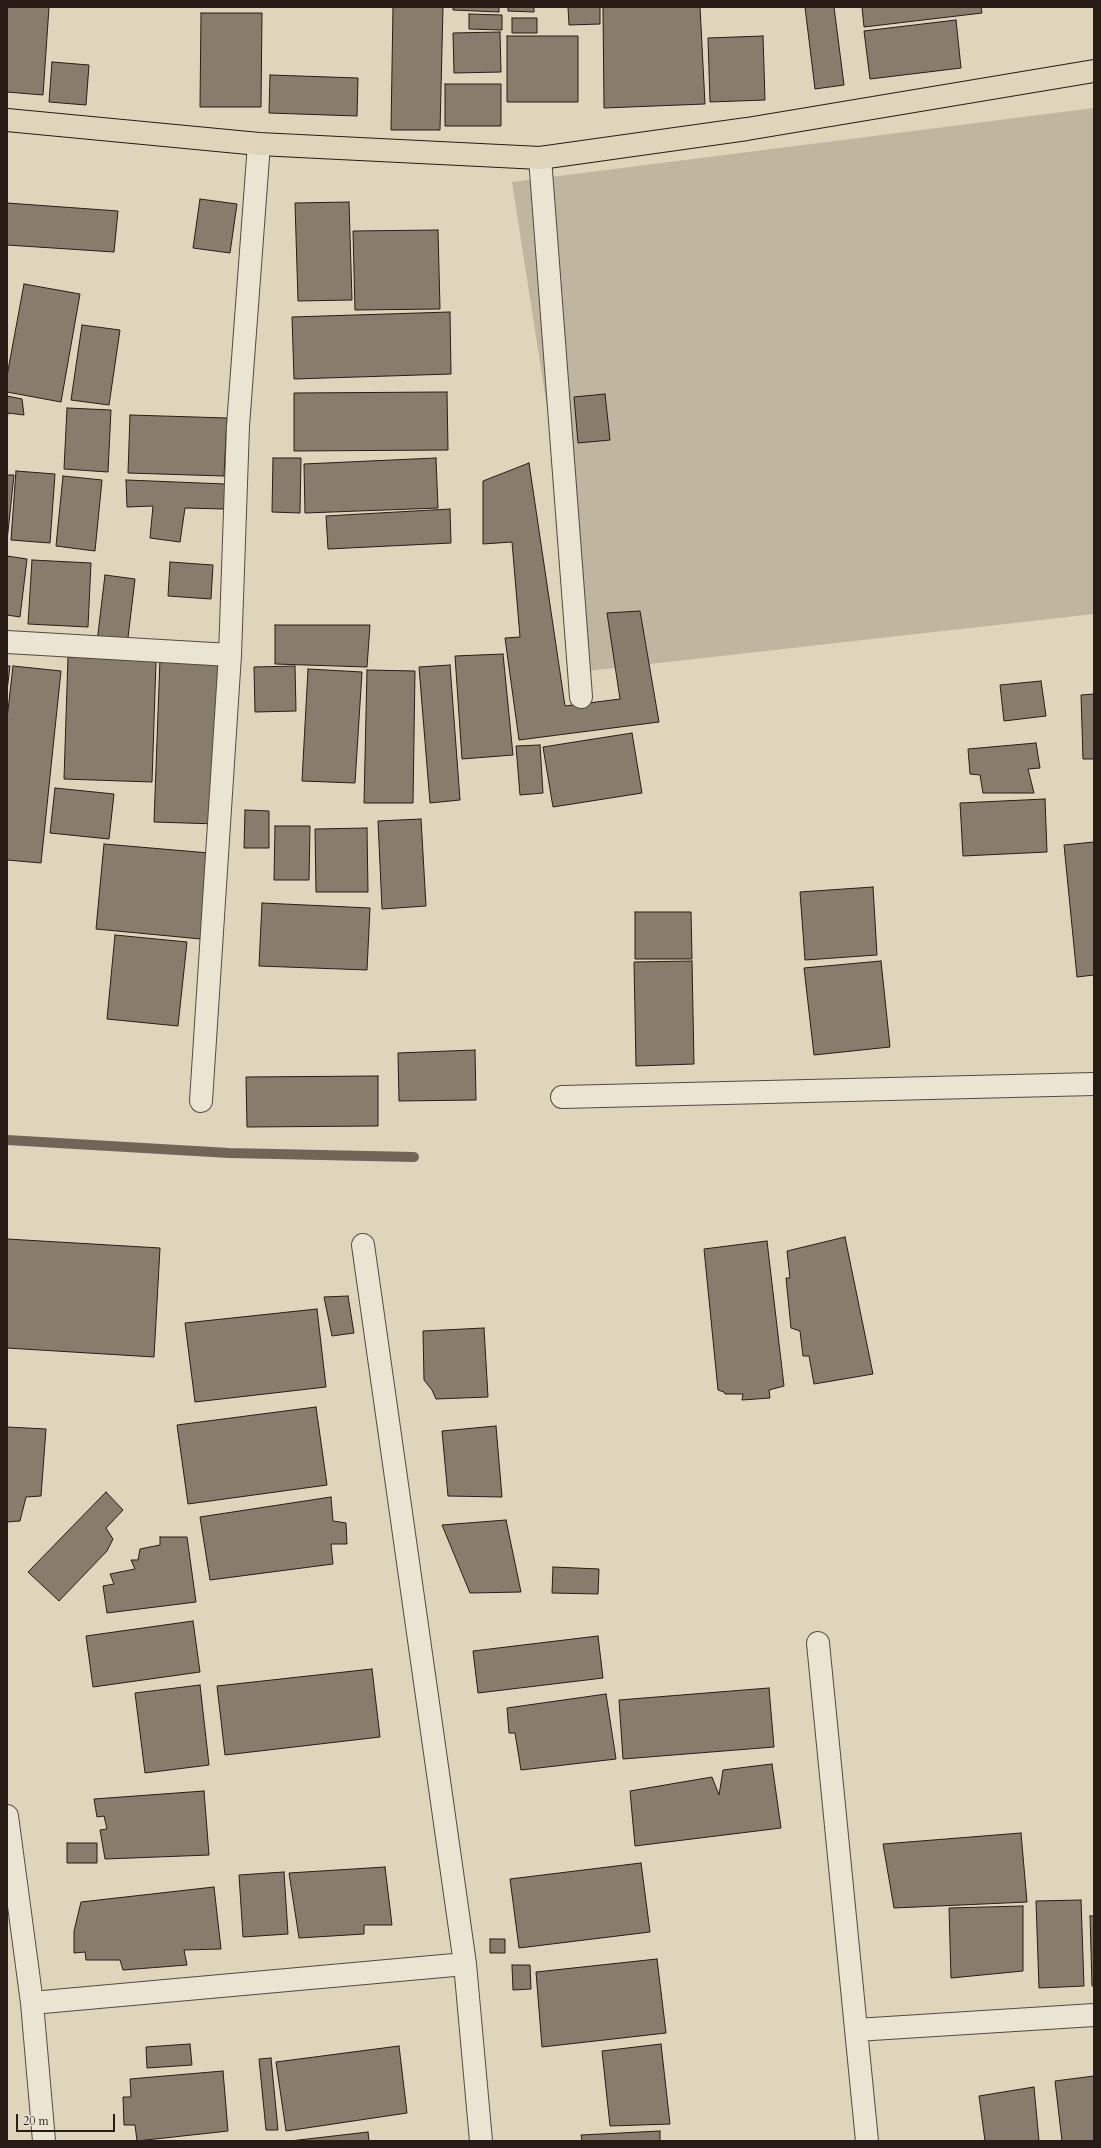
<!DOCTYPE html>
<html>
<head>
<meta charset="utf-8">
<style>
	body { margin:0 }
	#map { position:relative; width:1101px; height:2148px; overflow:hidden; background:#dfd5bb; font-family:Cardo,serif }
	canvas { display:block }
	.frame { position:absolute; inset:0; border:8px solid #291c17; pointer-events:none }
	.scale { position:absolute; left:16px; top:2114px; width:99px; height:18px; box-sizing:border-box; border:2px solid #291c17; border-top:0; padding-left:5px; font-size:12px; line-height:14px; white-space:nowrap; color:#291c17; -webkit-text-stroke:3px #eae4d3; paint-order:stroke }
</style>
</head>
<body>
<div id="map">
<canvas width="1101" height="2148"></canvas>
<div class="frame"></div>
<div class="scale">20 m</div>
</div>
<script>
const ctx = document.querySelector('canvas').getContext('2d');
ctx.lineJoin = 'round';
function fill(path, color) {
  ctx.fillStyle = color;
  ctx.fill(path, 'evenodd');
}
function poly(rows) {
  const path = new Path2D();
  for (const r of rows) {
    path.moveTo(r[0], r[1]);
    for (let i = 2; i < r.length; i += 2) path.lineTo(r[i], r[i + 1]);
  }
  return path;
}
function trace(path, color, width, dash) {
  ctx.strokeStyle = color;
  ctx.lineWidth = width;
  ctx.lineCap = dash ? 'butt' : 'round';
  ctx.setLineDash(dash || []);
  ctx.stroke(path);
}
fill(poly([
	[1094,108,1094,614,588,671,512,182]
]), '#c0b69f');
trace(poly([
	[7,1140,229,1153,414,1157]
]), '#716558', 10);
const building = poly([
	[7,7,49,7,43,95,7,92,7,7],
	[393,7,443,7,440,130,391,130,393,7],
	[453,7,499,7,499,12,453,10,453,7],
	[508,7,534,7,534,12,508,11,508,7],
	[568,7,600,7,600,24,569,25,568,7],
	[603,7,700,7,705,104,604,108,603,7],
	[805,7,834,7,844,85,815,89,805,7],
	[862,7,981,7,982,13,864,27,862,7],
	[201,13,262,13,261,107,200,107,201,13],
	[469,14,502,15,502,30,469,29,469,14],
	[512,18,537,18,537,33,512,33,512,18],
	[956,20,961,68,870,79,864,31,956,20],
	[500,32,501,72,454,73,453,33,500,32],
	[507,36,578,36,578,102,507,102,507,36],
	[763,36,765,100,710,102,708,38,763,36],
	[52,62,89,65,86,105,49,102,52,62],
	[270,75,358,78,357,116,269,113,270,75],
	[445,84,501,84,501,126,445,126,445,84],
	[200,199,237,204,230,253,193,248,200,199],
	[349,202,352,300,298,301,295,203,349,202],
	[7,203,118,211,114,252,7,245,7,203],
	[438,230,440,309,355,310,353,231,438,230],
	[24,284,80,294,61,402,7,392,7,376,24,284],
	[450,312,451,374,294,379,292,317,450,312],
	[82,325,120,330,109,405,71,400,82,325],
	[447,392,448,450,294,451,294,393,447,392],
	[605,394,610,440,578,443,574,397,605,394],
	[7,396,22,399,24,415,8,413,7,420,7,396],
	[67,408,111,410,108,472,64,469,67,408],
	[130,415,227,418,224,476,128,473,130,415],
	[273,458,301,458,300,513,272,512,273,458],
	[436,458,438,508,305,513,304,464,436,458],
	[529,463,565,706,620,699,607,613,640,611,659,722,519,740,505,638,520,637,512,542,483,544,483,481,529,463],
	[16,471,55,474,50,543,11,540,16,471],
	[7,475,14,475,7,541,7,475],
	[63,476,102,480,95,551,56,546,63,476],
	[126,480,225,484,224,509,185,508,180,542,150,538,153,506,127,507,126,480],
	[450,509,451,543,328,549,326,516,450,509],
	[7,556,27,559,20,617,7,615,7,556],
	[32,560,91,563,88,627,28,624,32,560],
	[170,562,213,565,211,599,168,596,170,562],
	[105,575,135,579,127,646,97,642,105,575],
	[275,625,370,625,367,667,275,664,275,625],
	[503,654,513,755,462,759,455,656,503,654],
	[68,657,156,661,152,782,64,779,68,657],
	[160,659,223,661,217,824,154,822,160,659],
	[450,665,460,800,430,803,419,667,450,665],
	[7,666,10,666,7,691,7,666],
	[13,666,61,671,41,863,7,860,7,719,13,666],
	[295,666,296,711,255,712,254,667,295,666],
	[308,669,362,672,355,783,302,781,308,669],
	[367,670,415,671,413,803,364,803,367,670],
	[1041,681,1046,716,1004,721,1000,685,1041,681],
	[1094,694,1094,759,1083,759,1081,695,1094,694],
	[632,733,642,793,553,807,543,747,632,733],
	[1036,743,1040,768,1028,769,1034,793,983,793,980,775,970,774,968,749,1036,743],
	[540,745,543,793,520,795,516,746,540,745],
	[55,788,114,794,109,839,50,833,55,788],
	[1045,799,1047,852,963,856,960,803,1045,799],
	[245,810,269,811,269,848,244,848,245,810],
	[421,819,426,906,382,909,378,821,421,819],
	[275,826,310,826,309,880,274,880,275,826],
	[367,828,368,892,316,892,315,829,367,828],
	[1094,842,1094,975,1077,977,1064,845,1094,842],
	[104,844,209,853,201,939,96,929,104,844],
	[873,887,877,955,805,960,800,892,873,887],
	[262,903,370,908,367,970,259,966,262,903],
	[635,912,691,912,692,959,635,959,635,912],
	[115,935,187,942,178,1026,107,1019,115,935],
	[692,961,694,1064,636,1066,634,962,692,961],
	[881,961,890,1047,814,1055,804,968,881,961],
	[475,1050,476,1100,399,1101,398,1053,475,1050],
	[378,1076,378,1126,247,1127,246,1077,378,1076],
	[845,1237,873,1374,814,1384,809,1356,803,1356,800,1331,791,1328,786,1278,790,1278,787,1251,845,1237],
	[7,1239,160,1248,154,1357,7,1348,7,1239],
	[767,1241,784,1386,769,1390,770,1398,742,1400,743,1394,725,1394,724,1392,718,1390,704,1249,767,1241],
	[348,1296,354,1333,332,1336,324,1297,348,1296],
	[317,1309,326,1387,195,1402,185,1323,317,1309],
	[484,1328,488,1397,436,1399,432,1390,424,1380,423,1331,484,1328],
	[316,1407,327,1485,188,1504,177,1425,316,1407],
	[496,1426,502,1497,448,1496,442,1431,496,1426],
	[7,1427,46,1429,41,1496,26,1497,20,1521,7,1522,7,1427],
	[106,1492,123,1510,106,1528,113,1539,107,1551,59,1601,28,1572,106,1492],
	[331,1497,333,1521,346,1523,347,1544,331,1544,333,1564,210,1580,200,1517,331,1497],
	[506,1520,521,1592,470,1593,442,1525,506,1520],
	[160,1537,187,1537,196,1602,107,1613,103,1586,114,1584,110,1574,135,1569,131,1560,138,1560,140,1549,160,1545,160,1537],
	[553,1567,599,1569,598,1594,552,1593,553,1567],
	[193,1621,200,1672,93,1687,86,1636,193,1621],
	[598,1636,603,1678,478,1693,473,1651,598,1636],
	[372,1669,380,1737,225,1755,217,1686,372,1669],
	[200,1685,209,1765,145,1773,135,1693,200,1685],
	[769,1688,774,1747,623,1759,619,1700,769,1688],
	[606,1694,616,1759,521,1770,515,1733,509,1733,507,1708,606,1694],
	[772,1764,781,1828,635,1846,630,1791,712,1777,719,1795,723,1770,772,1764],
	[204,1791,209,1855,105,1859,100,1830,107,1829,104,1816,97,1817,94,1799,204,1791],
	[1021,1833,1027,1902,894,1908,883,1844,1021,1833],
	[67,1843,97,1843,97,1863,67,1863,67,1843],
	[641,1863,650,1932,519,1948,510,1879,641,1863],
	[385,1867,392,1925,364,1925,364,1934,299,1938,289,1873,385,1867],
	[284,1872,288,1934,243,1937,239,1875,284,1872],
	[214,1887,221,1949,184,1950,187,1965,123,1970,120,1960,86,1960,85,1952,74,1953,74,1931,81,1902,214,1887],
	[1081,1900,1084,1986,1039,1988,1036,1901,1081,1900],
	[1023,1906,1023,1971,951,1978,949,1908,1023,1906],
	[1090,1916,1094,1916,1094,1986,1092,1986,1090,1916],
	[490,1939,505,1939,505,1953,490,1953,490,1939],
	[657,1959,666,2033,542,2047,536,1972,657,1959],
	[512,1965,530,1965,531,1989,513,1990,512,1965],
	[190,2044,192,2065,147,2068,146,2047,190,2044],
	[661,2044,670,2124,610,2126,602,2051,661,2044],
	[399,2046,407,2113,286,2131,276,2062,399,2046],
	[271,2058,278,2130,266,2130,259,2059,271,2058],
	[223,2071,228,2131,137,2141,135,2125,124,2125,123,2097,131,2097,130,2079,223,2071],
	[1094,2076,1094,2141,1062,2141,1055,2081,1094,2076],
	[1034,2087,1039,2141,985,2141,979,2096,1034,2087],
	[660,2131,660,2141,579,2141,582,2141,581,2135,660,2131],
	[368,2132,369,2141,290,2141,368,2132]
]);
fill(building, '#887c6c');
trace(building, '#291c17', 1);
const minor = poly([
	[540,158,581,697],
	[7,642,230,655],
	[562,1097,1094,1084],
	[201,1101,230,655,238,426,259,144],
	[363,1245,465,1964,481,2141],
	[818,1643,867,2141],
	[7,1816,32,2003,44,2141],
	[32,2003,465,1964],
	[856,2030,1094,2015]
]);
const major = poly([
	[7,120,259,144,540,158,747,129,1094,71]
]);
trace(minor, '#564a40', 24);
trace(major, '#291c17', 24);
trace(minor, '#eae4d3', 22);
trace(major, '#dfd5bb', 22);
</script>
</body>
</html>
